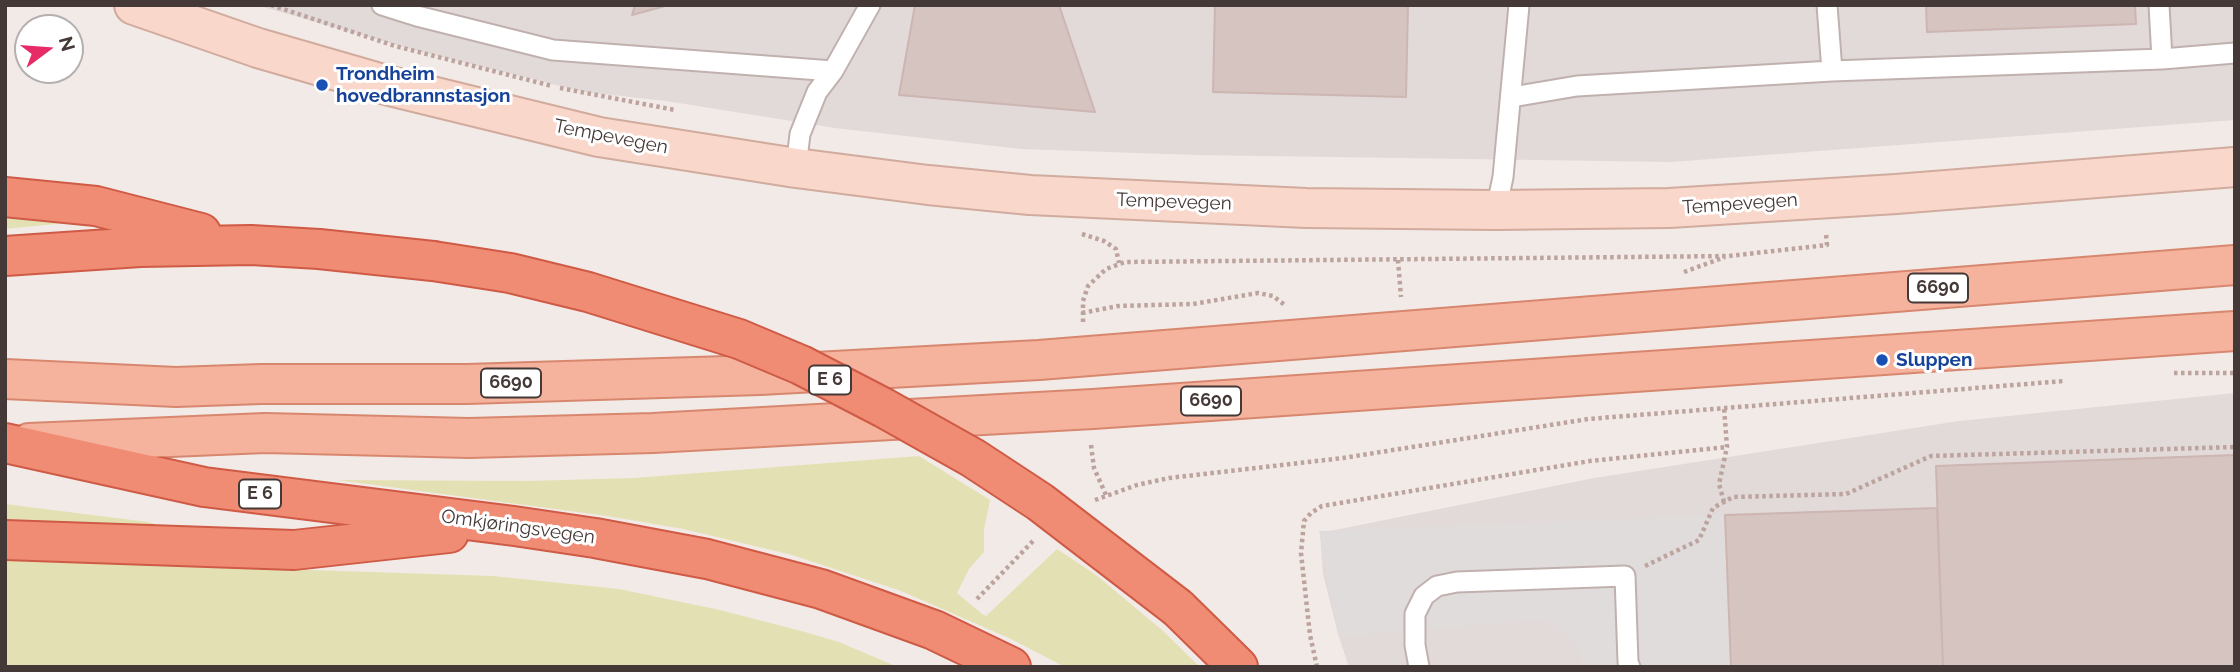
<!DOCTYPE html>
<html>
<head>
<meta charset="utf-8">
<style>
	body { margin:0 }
	#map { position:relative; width:2240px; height:672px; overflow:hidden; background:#f2eae7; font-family:Raleway,sans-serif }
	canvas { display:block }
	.frame { position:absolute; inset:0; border:7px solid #453937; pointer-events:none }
	.north { position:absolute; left:14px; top:14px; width:70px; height:70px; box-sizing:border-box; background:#fff; border:2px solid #b5b0af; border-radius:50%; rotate:74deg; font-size:19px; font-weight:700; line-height:28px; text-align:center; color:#453937 }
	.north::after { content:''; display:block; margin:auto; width:24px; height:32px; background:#e62b67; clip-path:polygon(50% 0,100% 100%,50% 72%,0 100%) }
</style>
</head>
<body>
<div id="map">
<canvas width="2240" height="672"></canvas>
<div class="frame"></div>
<div class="north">N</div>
</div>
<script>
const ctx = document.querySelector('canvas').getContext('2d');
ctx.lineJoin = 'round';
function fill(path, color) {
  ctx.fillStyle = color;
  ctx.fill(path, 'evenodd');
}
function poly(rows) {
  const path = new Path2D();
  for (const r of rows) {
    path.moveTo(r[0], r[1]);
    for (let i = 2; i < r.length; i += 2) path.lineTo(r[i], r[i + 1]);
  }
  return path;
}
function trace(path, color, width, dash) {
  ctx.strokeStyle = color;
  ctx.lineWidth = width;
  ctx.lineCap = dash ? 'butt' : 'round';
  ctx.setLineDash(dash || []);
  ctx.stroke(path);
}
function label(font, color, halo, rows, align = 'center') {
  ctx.font = font + ' Raleway,sans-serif';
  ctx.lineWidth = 6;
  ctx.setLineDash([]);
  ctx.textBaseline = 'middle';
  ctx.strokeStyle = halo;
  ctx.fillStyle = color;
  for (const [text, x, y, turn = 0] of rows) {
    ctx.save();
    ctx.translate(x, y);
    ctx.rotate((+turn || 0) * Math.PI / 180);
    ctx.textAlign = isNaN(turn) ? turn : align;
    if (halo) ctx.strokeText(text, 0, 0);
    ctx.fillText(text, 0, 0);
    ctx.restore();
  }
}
fill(poly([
	[256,5,2235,5,2235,120,1671,162,1196,155,1021,149,835,128,666,101,585,92,418,51],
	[2235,393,2235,667,1349,667,1338,634,1323,574,1320,533,1594,478,1959,421]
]), '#e1dad9');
fill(poly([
	[5,212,97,220,5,229],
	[919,456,990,500,984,530,984,552,969,569,957,593,982,614,986,616,1057,549,1096,575,1162,630,1200,667,1065,667,1011,639,901,591,792,555,683,529,607,516,337,480,526,481,633,478],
	[5,504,148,522,155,524,155,528,5,524],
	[5,560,493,576,619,589,720,610,805,632,839,642,898,667,5,667]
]), '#e3e1b4');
fill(poly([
	[1725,515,1731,667,1585,667,1574,642,1544,619,1339,637,1319,531]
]), '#e1dcdc');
const building = poly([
	[635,5,669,5,632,15,635,5],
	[915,5,1059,5,1095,112,899,95,915,5],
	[1215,5,1408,5,1406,97,1213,92,1215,5],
	[1926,5,2135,5,2136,24,1927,32,1926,5],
	[2235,455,2235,667,1943,667,1936,466,2235,455],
	[1937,508,1943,667,1731,667,1725,515,1937,508]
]);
fill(building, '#d6c4c1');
trace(building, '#cdb5b2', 2);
const lane = poly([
	[382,5,417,16,553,50,833,71],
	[1827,5,1832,71],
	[2162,59,2235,53],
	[1512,97,1577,86,1832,71,2162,59,2159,5],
	[796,168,800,134,817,92,833,71,870,5],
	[1496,210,1503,177,1519,5],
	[1419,667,1415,645,1415,614,1424,596,1437,586,1457,582,1625,576,1628,662,1630,667]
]);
const secondary = poly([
	[134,5,258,48,386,85,599,137,796,168,928,185,1030,195,1306,208,1496,210,1669,208,1896,194,2235,167]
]);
const primary = poly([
	[5,379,176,387,261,384,467,384,760,375,1039,360,2235,265],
	[29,443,265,433,469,438,653,433,1093,409,2235,331]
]);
const highway = poly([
	[5,197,96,206,201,233],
	[5,256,140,247,251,245,319,249,433,261],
	[5,443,204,487,514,526,595,538,707,559,821,589,934,630,1011,667],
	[5,540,294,550,449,533],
	[1178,608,1238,667]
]);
trace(lane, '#c0b1ae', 23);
trace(secondary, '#d1ab9d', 42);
trace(primary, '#d8876f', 42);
trace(highway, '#cf5a45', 42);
trace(poly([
	[271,5,395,46,552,86],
	[560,88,675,110],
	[1082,234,1104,241,1116,249,1119,263],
	[1398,260,1401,297],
	[1684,272,1725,257],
	[1082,313,1118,306,1193,304,1258,293,1273,296,1286,306],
	[1083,322,1083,301,1088,286,1106,269,1125,262,1729,256,1827,245,1826,234],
	[2174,373,2235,373],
	[1091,445,1094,468,1106,495],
	[1095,500,1137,485,1169,478,1343,458,1588,419,2064,381],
	[1724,502,1719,484,1727,447,1724,407],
	[1645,566,1699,540,1713,508,1733,497,1846,494,1931,456,2235,447],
	[977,599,1035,539],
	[1317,667,1310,635,1301,553,1304,521,1311,513,1322,506,1590,461,1727,447]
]), '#bda39d', 4.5, [3.5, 3.5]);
trace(lane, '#fff', 19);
trace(secondary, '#f9d7ca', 38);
trace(primary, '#f5b39e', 38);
trace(highway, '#f08c74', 38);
const highwayBridge = poly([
	[433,261,510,273,588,292,739,339,801,365,884,408,973,458,1040,502,1178,608]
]);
trace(highwayBridge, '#cf5a45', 42, []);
trace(highwayBridge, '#f08c74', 38);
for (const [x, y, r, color] of [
	[322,85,7,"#1a4fb4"],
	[1882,360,7,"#1a4fb4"]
]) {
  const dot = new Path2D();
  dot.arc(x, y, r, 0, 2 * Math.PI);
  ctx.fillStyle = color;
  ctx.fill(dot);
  trace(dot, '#fff', 2.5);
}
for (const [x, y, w] of [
	[1938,288,60],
	[830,380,42],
	[511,383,60],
	[1211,401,60],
	[260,494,42]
]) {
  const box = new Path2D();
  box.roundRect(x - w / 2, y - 14.5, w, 29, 5);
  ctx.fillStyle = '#fff';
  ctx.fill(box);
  trace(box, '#453937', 2);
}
label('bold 18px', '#453937', null, [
	["6690",1938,288],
	["E 6",830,380],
	["6690",511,383],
	["6690",1211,401],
	["E 6",260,494]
]);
label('bold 19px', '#164399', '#fff', [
	["Trondheim",336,74],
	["hovedbrannstasjon",336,96],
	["Sluppen",1896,360]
], 'left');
label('19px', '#453937', '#fff', [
	["Tempevegen",611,137,11],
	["Tempevegen",1174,202,2],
	["Tempevegen",1740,204,-4],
	["Omkjøringsvegen",518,527,8]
]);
</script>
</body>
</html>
